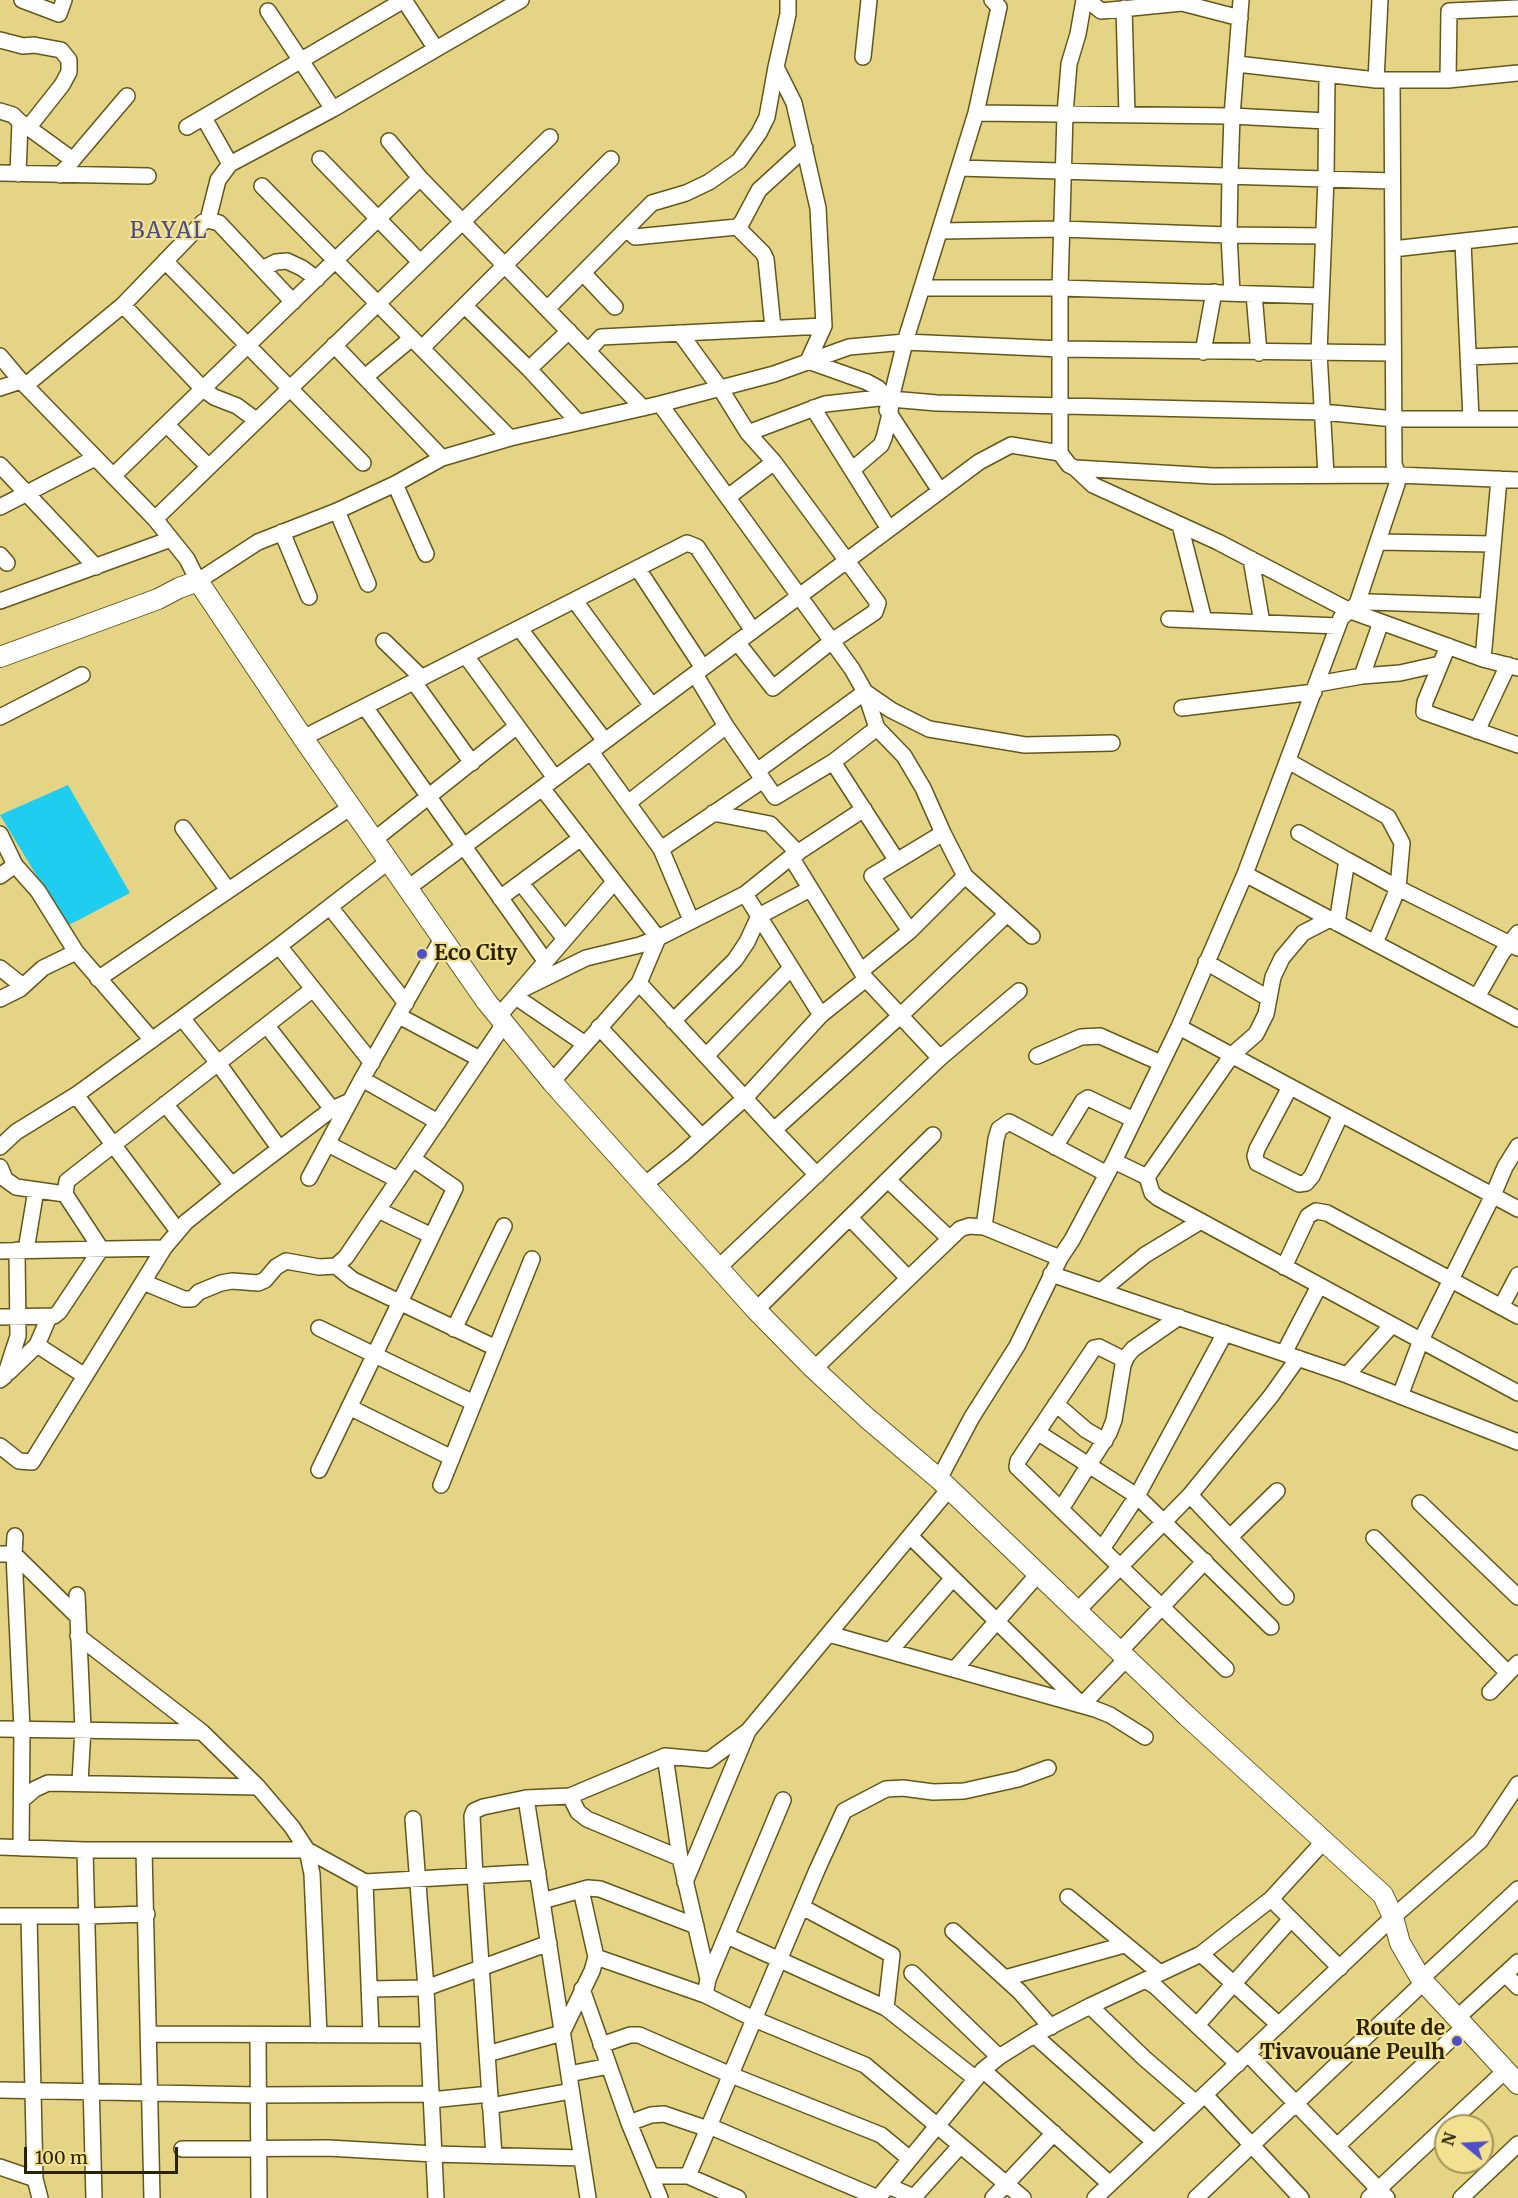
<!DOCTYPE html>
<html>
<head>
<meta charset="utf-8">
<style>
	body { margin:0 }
	#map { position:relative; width:1518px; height:2198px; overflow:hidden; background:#e5d485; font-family:Merriweather,serif }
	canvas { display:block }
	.north { position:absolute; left:1434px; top:2114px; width:60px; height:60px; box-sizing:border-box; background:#f3e192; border:2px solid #a39558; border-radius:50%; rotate:288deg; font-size:16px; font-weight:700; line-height:24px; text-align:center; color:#2a2301 }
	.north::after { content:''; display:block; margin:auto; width:21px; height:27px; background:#4f4fc6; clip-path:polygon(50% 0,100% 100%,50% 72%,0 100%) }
	.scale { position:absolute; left:24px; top:2147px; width:154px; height:27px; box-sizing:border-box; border:3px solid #2a2301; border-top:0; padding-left:8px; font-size:18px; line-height:21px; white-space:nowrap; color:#2a2301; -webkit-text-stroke:4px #f3e192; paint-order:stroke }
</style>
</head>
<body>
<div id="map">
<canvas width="1518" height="2198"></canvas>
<div class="north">N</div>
<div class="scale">100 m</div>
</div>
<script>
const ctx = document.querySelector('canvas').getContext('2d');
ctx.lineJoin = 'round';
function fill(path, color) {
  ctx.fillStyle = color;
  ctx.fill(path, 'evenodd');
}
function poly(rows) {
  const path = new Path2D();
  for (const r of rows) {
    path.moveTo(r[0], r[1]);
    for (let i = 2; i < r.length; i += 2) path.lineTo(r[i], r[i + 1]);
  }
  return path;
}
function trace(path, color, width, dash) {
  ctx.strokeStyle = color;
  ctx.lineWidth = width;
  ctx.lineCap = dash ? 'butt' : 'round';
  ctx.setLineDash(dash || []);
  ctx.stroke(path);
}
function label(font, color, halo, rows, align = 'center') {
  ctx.font = font + ' Merriweather,serif';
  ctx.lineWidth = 4.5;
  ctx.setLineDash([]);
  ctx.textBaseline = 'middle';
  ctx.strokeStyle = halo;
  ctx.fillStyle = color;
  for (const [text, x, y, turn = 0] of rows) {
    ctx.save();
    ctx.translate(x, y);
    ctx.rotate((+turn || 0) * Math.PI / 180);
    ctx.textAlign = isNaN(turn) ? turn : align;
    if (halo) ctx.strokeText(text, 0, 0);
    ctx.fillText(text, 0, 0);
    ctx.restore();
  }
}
fill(poly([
	[68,785,130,893,67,926,0,815]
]), '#1fcdf1');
const minor = poly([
	[22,0,59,14,64,0],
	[788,0,788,14,776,67,794,103,818,208,824,326,808,361,867,382,878,388,887,398],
	[1084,0,1078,34,1069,64,1065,114,1060,288,1060,453,1069,465,1075,468,1213,476,1398,475,1518,480],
	[1088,0,1101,11,1182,3,1240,18],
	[1124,8,1127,115],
	[268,11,333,109],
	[0,40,23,46,34,45,61,50,69,60,69,72,62,85,28,128],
	[436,49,521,0],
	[863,57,869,0],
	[1237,64,1376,80,1448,80,1518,73],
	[1376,80,1380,0],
	[1448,80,1449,11,1518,8],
	[0,111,13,115,20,122,18,174],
	[976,113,1232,116,1326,121],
	[204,118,230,164],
	[22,123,73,160],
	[187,127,404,0],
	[320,159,420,262],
	[959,168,1392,181],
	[0,173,148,176],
	[60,175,127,96],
	[420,178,643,408],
	[262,186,510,438],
	[208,220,219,223,293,302],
	[737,227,763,253,766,259,773,328],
	[627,229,635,237,737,227,742,222,759,190,805,148],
	[940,231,1061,229,1229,235,1324,236],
	[1463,242,1471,419],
	[1393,249,1518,235],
	[165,261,363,463],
	[262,269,276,262,287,261,302,268,317,279],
	[583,273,615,307],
	[922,288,1060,288,1321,296],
	[1232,293,1229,235,1230,175,1232,116,1241,0],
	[1254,294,1259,353],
	[123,305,203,389,214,397,237,406,256,420],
	[465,306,529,369,578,422],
	[547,309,652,203,686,193,709,182,739,161,759,133,767,117,776,67],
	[680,333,720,388,748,433,774,462,878,603,875,612,832,641,773,688,737,642],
	[334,345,442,458],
	[422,348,611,159],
	[588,351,601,337,824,326],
	[1203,352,1214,292],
	[0,356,21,381,155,519,187,559,198,581,258,542,337,511,395,484,442,458,510,438,660,404,774,374,849,347,905,342,1061,349,1393,353],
	[1468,357,1518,355],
	[529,369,569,331],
	[365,377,412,338],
	[26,385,123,305,203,222,208,220,218,180,230,164,333,109,436,49,404,0],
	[0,388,21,381],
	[660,404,852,669,865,692,877,728,904,756,923,788,943,833,965,876,1032,936],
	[813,408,889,529],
	[887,410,940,491],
	[167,425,209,467],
	[748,433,825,404,879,398,937,403,1323,412,1394,419,1518,419],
	[0,465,96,567],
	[1075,468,1093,485,1218,542,1348,610,1483,659,1518,668],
	[852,470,881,445,884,438,890,414,891,399,905,342,976,113,999,7,992,0],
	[1326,475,1319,353,1326,178,1327,75],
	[113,476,420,178,389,141],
	[395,484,426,554],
	[728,497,774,462],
	[0,507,95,458],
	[337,511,368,584],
	[155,519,550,137],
	[1180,525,1204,620],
	[282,532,309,597],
	[1378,542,1493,544],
	[0,555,7,563],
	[1251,559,1262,623],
	[638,569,703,668],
	[0,601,171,539],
	[575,601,652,706],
	[1357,604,1397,484,1398,475,1394,464,1392,80],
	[1169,619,1338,626],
	[520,629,605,741],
	[384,641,422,678],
	[1448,646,1425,702,1424,712,1518,745],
	[466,656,555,778],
	[1483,659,1499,479],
	[695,674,726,726,775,797,833,762,897,861],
	[1362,676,1381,622],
	[414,682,472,763],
	[1317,684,1362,676,1400,673,1440,664],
	[365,707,546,962],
	[1182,708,1314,692],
	[0,717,82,675],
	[1477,731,1508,665],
	[303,738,687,543,697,547,753,631],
	[591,752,661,849,691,920],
	[1288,761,1388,817,1402,843,1398,888,1518,948],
	[833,762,877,728],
	[757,771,865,692,891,710,929,729,1025,745,1112,743],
	[542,788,658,938],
	[628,803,726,726],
	[713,813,770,824,798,853],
	[183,828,228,890],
	[1299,833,1347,860,1337,923],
	[0,834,15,865,38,891,76,952,152,1040],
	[374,840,517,726],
	[661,849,763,780],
	[791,857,866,979,940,1058],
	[1347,860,1398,888,1375,943],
	[1245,874,1518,1019],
	[0,876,15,865],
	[521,883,565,939],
	[408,888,979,462,1011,445,1060,453],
	[745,894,821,1015],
	[500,898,581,838],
	[330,907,406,1003],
	[910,931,872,876,943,833],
	[279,946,372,1063],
	[1206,962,1268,998],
	[0,968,19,983,20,989],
	[861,971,910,931,965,876],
	[98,979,351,807],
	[639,983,774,1130,817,1175],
	[521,990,586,958,640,945,658,938,745,894,791,857,864,809],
	[516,997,585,1044],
	[1477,997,1502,953,1518,933],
	[0,999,20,989,43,968,76,952],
	[399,1016,480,1059],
	[498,1017,614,882],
	[182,1018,218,1063,279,1148],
	[673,1021,735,960,747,942,759,916,810,889],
	[267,1026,332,1109],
	[599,1027,702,1137],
	[1179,1027,1518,1209],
	[706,1056,791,968],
	[1037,1056,1081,1037,1100,1036,1161,1063],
	[362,1079,438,1122],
	[552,1082,639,983,658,938],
	[1290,1087,1257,1149,1255,1156,1257,1163,1299,1184,1306,1183,1312,1176,1341,1114],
	[76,1095,178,1231],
	[165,1104,232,1185],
	[774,1130,900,1016,1007,914],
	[328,1144,398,1180],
	[0,1147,16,1132,76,1095,182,1018,279,946,389,861],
	[1055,1147,1083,1101,1088,1098,1134,1120],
	[1114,1161,1147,1177,1152,1193,1158,1198,1518,1393],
	[0,1167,5,1179,16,1187,65,1194],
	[1147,1177,1232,1055,1256,1034,1266,1014,1273,977,1282,958,1303,933,1330,919],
	[309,1178,362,1079,443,937],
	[888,1180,949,1238],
	[644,1185,683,1154,745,1098,821,1015,866,979],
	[378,1210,432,1236],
	[850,1218,908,1278],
	[984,1227,996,1139,999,1129,1009,1122,1107,1174],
	[26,1250,36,1190],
	[0,1251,164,1248,186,1222,232,1185,332,1109,350,1101],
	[336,1266,353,1280,496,1348],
	[1284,1267,1308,1216,1316,1211,1327,1213,1518,1316],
	[718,1268,940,1058,1019,991],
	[1051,1274,1347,1375,1518,1442],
	[143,1282,184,1299,192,1299,199,1292,221,1283,232,1281,258,1283,265,1280,276,1267,286,1261,319,1267,336,1266,346,1257,504,1024],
	[1101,1291,1145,1255,1201,1221],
	[1501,1307,1518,1275],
	[756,1310,933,1135],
	[0,1317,54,1316,59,1312,101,1249,65,1194,67,1181,313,989],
	[49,1317,37,1345,85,1376],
	[319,1328,474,1403],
	[454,1329,504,1226],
	[1284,1353,1319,1286],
	[1125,1360,1099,1347,1094,1348,1018,1461,1017,1467,1226,1669],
	[814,1369,960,1229,969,1226,984,1227,1060,1258],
	[9,1372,37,1345],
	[1347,1375,1392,1325],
	[0,1380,5,1376,18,1336,17,1250],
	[1400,1396,1421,1340,1493,1195,1505,1167,1518,1146],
	[1056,1404,1086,1430,1105,1441],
	[349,1407,452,1458],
	[1037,1432,1137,1496,1271,1627],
	[0,1446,19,1461,32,1462,164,1248],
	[319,1470,455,1188,413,1159],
	[939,1479,972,1417,1017,1346,1060,1258,1072,1240,1114,1161,1179,1027,1245,874,1341,618,1357,604,1370,602,1487,606],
	[441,1485,532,1259],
	[1190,1495,1286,1597],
	[1420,1503,1518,1597],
	[1061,1509,1109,1433,1114,1420,1123,1365,1127,1356,1133,1349,1179,1317],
	[15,1536,14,1554,22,1729,21,1848],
	[910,1536,1080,1703],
	[1230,1537,1277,1491],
	[1374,1538,1508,1673],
	[1102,1549,1137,1496,1225,1333],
	[0,1554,14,1554,78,1617],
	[77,1595,83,1729,80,1782],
	[1078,1610,1190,1495,1271,1396,1298,1358],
	[829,1634,1095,1709,1110,1715,1145,1737],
	[78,1636,202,1732,258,1787,292,1827,307,1850,312,1874,319,2035],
	[890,1651,953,1578],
	[1120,1651,1205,1561],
	[955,1669,1039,1573],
	[1490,1692,1518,1663],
	[1082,1705,1127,1658],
	[0,1729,202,1732],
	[665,1756,680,1858,708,1979,705,1995],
	[570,1796,578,1812,587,1819,680,1858],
	[526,1798,588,2198],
	[22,1800,35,1789,48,1783,258,1787],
	[413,1819,426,1988,436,2198],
	[0,1847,85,1850,307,1850,365,1882,371,2035],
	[85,1850,94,2198],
	[144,1850,152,2198],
	[365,1882,538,1872],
	[685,1882,748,1731],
	[1068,1897,1160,1973],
	[1271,1899,1340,1968],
	[542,1901,588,1888,600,1889,696,1926],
	[802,1907,892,1955,886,2008],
	[0,1916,86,1916,147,1914],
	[29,1916,35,2179,40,2198],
	[953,1931,1020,1992,1051,2027],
	[727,1936,886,2008,976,2079],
	[1201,1954,1279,2025],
	[596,1957,705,1995,754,2019,865,2065,1023,2198],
	[912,1973,999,2057],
	[1505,1974,1518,1987],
	[1005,1978,1124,1945],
	[708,1979,783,1800],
	[1421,1979,1518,1889],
	[1145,1980,1155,1986,1238,2064],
	[369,1989,426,1988,549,1943],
	[582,1989,629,2123,660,2198],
	[1090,2006,1144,2058,1196,2103],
	[1457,2018,1518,1962],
	[1197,2025,1291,1919],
	[149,2034,428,2035],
	[258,2035,259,2198],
	[1034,2035,1154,2142],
	[601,2045,630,2035,639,2035,731,2075,881,2135,910,2159],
	[487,2054,562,2033,592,1971,596,1957,581,1890],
	[1248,2054,1387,2198],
	[983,2070,1110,2184],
	[569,2074,609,2066],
	[0,2090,258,2095,431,2094],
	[1205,2095,1301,2198],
	[431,2100,490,2094],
	[490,2106,571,2091],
	[629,2123,651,2115,664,2114,708,2129],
	[709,2126,878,2198],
	[1446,2126,1505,2071],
	[1337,2146,1464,2027],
	[182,2149,328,2148,434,2154,582,2158],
	[494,2156,475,1876,472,1816,474,1811,483,1807,526,1798,570,1796,665,1756,709,1760,748,1731,949,1489],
	[0,2167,35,2179],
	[651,2176,688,2176,738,2198],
	[688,2176,817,1870,844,1811,886,1789,903,1788,933,1792,964,1791,1018,1779,1048,1768],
	[888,2186,914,2197,960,2146],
	[878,2198,983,2070,999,2057,1034,2035,1090,2006,1201,1954,1271,1899,1325,1840],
	[993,2198,1054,2133],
	[1095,2198,1393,1917,1480,1841,1518,1784],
	[1196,2198,1424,1982],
	[1369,2198,1446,2126],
	[1461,2198,1518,2144]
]);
const major = poly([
	[0,657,158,599,179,588,198,581,303,738,486,1001,552,1082,756,1310,814,1369,867,1418,939,1479,1187,1716,1383,1895,1393,1917,1400,1943,1421,1979,1518,2084]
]);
trace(minor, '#635719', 18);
trace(major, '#635719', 22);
trace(minor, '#fff', 15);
trace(major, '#fff', 20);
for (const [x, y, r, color] of [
	[422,954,6,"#4f4fc6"],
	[1457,2041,6,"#4f4fc6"]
]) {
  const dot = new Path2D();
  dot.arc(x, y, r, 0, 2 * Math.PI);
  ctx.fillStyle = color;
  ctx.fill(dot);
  trace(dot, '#f3e192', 2);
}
label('bold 21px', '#2a2301', '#f3e192', [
	["Eco City",434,954],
	["Route de",1445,2029,"right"],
	["Tivavouane Peulh",1445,2053,"right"]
], 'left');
ctx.letterSpacing = '1.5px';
label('22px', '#484d8b', '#f3e192', [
	["BAYAL",169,232]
]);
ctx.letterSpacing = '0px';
</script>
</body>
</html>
